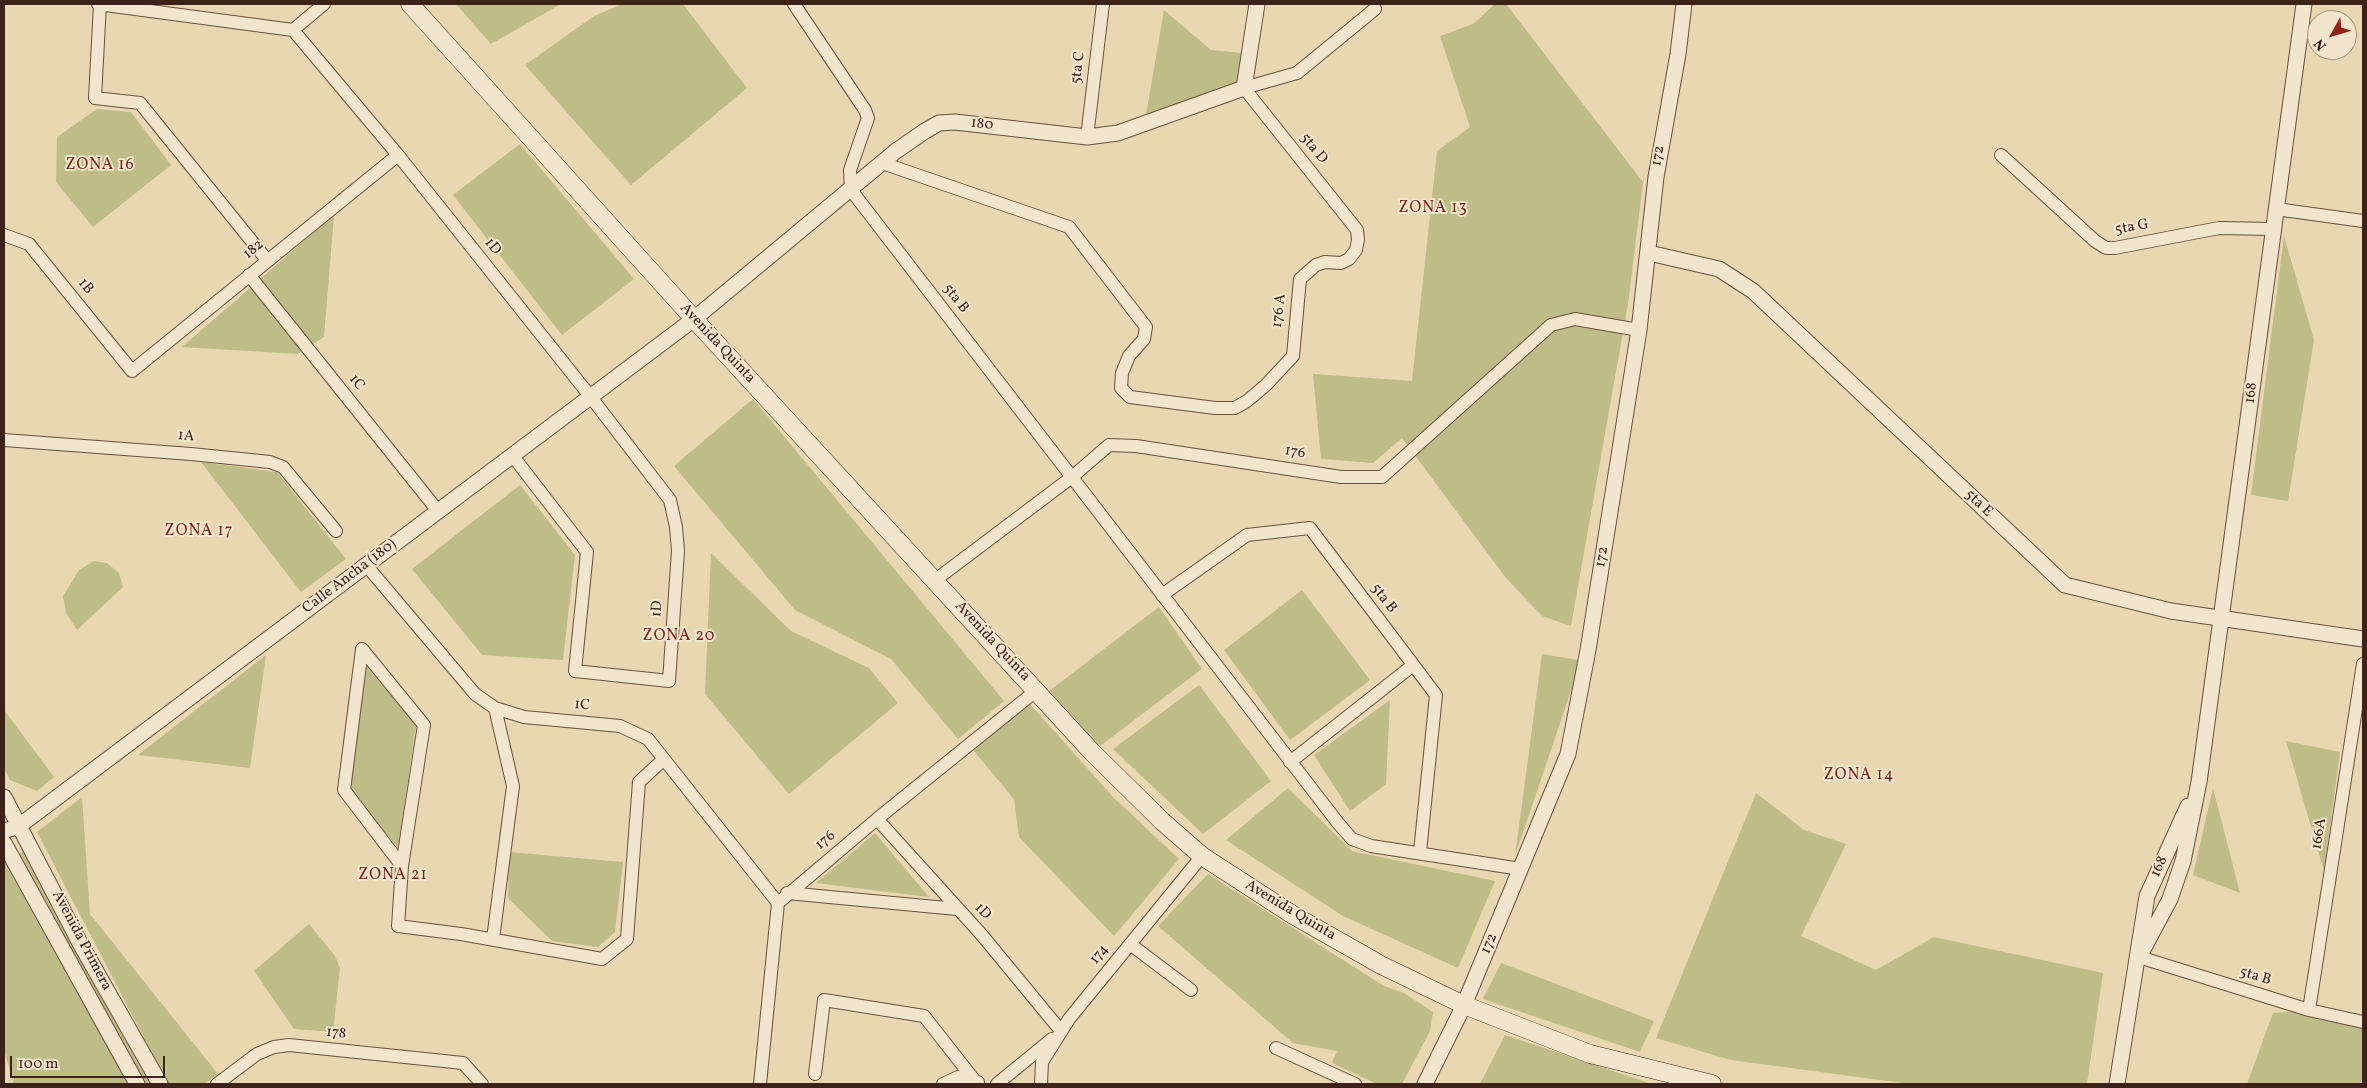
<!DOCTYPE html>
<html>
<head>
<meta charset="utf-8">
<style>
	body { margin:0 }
	#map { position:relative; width:2367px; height:1088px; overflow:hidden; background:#e9d7b2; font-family:Vollkorn,serif }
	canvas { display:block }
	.frame { position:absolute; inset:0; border:5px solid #3d2219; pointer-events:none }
	.north { position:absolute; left:2307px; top:10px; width:50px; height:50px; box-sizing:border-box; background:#f1e5cd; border:1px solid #a99785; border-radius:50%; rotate:231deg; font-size:14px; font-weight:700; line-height:20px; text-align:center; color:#3d2219 }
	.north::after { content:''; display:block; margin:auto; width:18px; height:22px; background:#8f2418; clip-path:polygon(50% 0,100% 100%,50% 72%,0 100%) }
	.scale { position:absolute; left:10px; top:1056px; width:155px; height:22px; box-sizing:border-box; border:2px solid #3d2219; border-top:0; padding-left:6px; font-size:15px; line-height:18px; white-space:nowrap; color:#3d2219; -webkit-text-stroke:4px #f1e5cd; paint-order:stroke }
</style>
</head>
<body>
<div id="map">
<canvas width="2367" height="1088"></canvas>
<div class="frame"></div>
<div class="north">N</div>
<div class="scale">100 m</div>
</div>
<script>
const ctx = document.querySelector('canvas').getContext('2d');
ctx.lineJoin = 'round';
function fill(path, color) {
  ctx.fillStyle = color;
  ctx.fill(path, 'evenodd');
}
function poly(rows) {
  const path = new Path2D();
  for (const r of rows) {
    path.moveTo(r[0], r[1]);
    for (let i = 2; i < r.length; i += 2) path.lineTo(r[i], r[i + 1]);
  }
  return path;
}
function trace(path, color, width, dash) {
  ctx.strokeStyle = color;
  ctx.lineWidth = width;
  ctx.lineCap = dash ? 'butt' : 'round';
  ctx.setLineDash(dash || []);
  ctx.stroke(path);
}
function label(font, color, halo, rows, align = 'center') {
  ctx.font = font + ' Vollkorn,serif';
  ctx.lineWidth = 4;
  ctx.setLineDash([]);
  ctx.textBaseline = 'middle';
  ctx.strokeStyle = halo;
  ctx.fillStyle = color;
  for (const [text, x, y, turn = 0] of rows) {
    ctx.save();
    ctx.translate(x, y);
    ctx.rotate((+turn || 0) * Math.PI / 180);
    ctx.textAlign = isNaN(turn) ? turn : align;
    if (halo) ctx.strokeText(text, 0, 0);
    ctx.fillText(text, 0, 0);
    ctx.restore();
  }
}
fill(poly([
	[456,4,561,4,491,44],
	[623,4,683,4,747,88,631,185,525,65,594,16],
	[1495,4,1506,4,1643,182,1628,304,1571,626,1542,616,1506,578,1402,438,1373,463,1321,459,1313,374,1412,381,1437,151,1470,127,1440,36,1473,24],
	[1164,10,1211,50,1243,53,1239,81,1146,115],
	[97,109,131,112,171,165,93,227,56,182,57,137],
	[520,144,634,279,562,335,453,195],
	[334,215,324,337,298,354,182,347],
	[2284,236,2314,340,2288,501,2251,495],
	[753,399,1004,701,958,739,891,659,795,610,674,466],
	[201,462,277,472,346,559,301,592],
	[520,485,575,555,563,660,482,655,412,569],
	[711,553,791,631,869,668,898,703,789,794,705,694],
	[94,561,107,563,119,573,123,587,77,630,66,613,63,596,79,570],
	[1302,590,1370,680,1290,740,1224,650],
	[1159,607,1202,669,1100,746,1049,691],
	[1542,654,1578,660,1575,679,1515,856],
	[266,655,250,768,138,755],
	[367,667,416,725,398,848,348,788],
	[1199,685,1271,781,1203,834,1113,749],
	[1390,700,1386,784,1350,811,1314,755],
	[1029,703,1113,797,1179,859,1114,936,1019,837,1014,799,973,750],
	[4,710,54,777,37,791,10,780,4,768],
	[2286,741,2340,752,2324,871],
	[1288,788,1352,851,1495,881,1458,968,1343,916,1226,840],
	[2213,788,2240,893,2193,875],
	[1756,793,1804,830,1846,844,1801,936,1876,970,1934,937,2103,973,2087,1084,1910,1084,1731,1060,1656,1038],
	[82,797,90,914,218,1074,205,1084,168,1084,37,832],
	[875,833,929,897,816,883],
	[23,850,130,1047,151,1084,146,1084,133,1062,18,855],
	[4,851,131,1084,14,1084,4,1050],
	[509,852,623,862,615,932,598,947,552,941,508,898],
	[1208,874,1384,986,1404,993,1433,1012,1430,1031,1402,1084,1377,1084,1332,1063,1337,1051,1293,1043,1158,926],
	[309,924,335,956,340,968,333,1032,294,1029,254,971],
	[1501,963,1654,1021,1640,1052,1483,999],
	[2309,1010,2363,1022,2363,1084,2247,1084,2273,1013],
	[1505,1035,1652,1084,1480,1084]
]), '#bebc87');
const minor = poly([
	[98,4,293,30,398,155,590,396,670,500,676,527,678,551,669,681,575,671,587,552,512,455],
	[100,4,95,98,140,103,267,260],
	[794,4,865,110,868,118,850,170,851,190,1338,823,1352,839,1371,846,1521,869],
	[293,30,324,4],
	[1087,137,1103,4],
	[2001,155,2095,241,2106,248,2115,248,2219,228,2273,229],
	[882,163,1069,227,1146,327,1144,339,1129,356,1122,373,1121,388,1130,397,1215,408,1235,408,1247,401,1266,385,1293,356,1300,279,1316,265,1325,262,1341,263,1349,259,1356,250,1358,240,1357,230,1244,88,1297,73,1375,9],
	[2276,209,2363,221],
	[4,235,29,244,132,371,398,155],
	[249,275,438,511],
	[4,440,191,454,270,462,283,467,336,531],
	[366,565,475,694,495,708,524,717,620,726,648,739,778,903],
	[934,581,1072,477,1109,445,1136,446,1341,477,1382,477,1551,325,1575,319,1639,330],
	[1162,595,1247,535,1310,528,1436,695,1420,852],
	[1290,762,1412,666],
	[877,819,981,934,1061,1031],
	[402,866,344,790,362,649,424,725,402,866,398,926,461,934,602,959,627,939,639,782,664,759],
	[787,893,957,909],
	[493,939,513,786,495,708],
	[1130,944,1191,990],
	[2139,957,2309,1010,2363,1022],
	[2309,1010,2363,664],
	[1276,1048,1355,1084],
	[815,1074,824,1000,924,1016,975,1081],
	[217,1084,257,1054,274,1047,289,1045,463,1063,482,1084],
	[760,1084,778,903,877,819,1037,690],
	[943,1084,958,1077,978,1082],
	[997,1084,1052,1039],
	[1041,1084,1042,1062,1069,1019,1202,856]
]);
const tertiary = poly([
	[1649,253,1719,269,1753,291,2065,585,2171,611,2363,639],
	[4,797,81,945,160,1084],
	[4,831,19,826,694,319,896,151,925,131,939,123,955,122,1087,137,1118,133,1244,88,1257,4],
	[4,843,137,1084],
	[2139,957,2170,899,2183,861,2199,782,2304,4],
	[1425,1084,1464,1005,1568,754,1588,650,1639,330,1656,177,1678,54,1684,4],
	[2117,1084,2147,896,2188,806]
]);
const secondary = poly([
	[410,4,694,319,1092,752,1163,822,1202,856,1293,915,1381,965,1464,1005,1590,1054,1712,1084]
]);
trace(minor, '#684f3f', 14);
trace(tertiary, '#684f3f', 17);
trace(secondary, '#3d2219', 19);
trace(minor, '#f1e5cd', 12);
trace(tertiary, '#f1e5cd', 15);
trace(secondary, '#f1e5cd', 18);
label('15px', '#3d2219', '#f1e5cd', [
	["5ta C",1079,68,-83],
	["180",982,125,6],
	["5ta D",1313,149,51],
	["172",1659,156,-80],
	["5ta G",2132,228,-10],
	["1D",492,247,51],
	["182",254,250,-39],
	["1B",85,287,51],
	["5ta B",955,299,52],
	["176 A",1280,311,-83],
	["Avenida Quinta",717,344,47],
	["1C",356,383,51],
	["168",2252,393,-83],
	["1A",186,437,5],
	["176",1295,453,9],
	["5ta E",1978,504,43],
	["172",1603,557,-81],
	["Calle Ancha (180)",350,577,-37],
	["5ta B",1383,599,53],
	["1D",658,609,-86],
	["Avenida Quinta",992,642,47],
	["1C",582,706,5],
	["166A",2320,834,-81],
	["176",826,841,-40],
	["168",2160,867,-66],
	["Avenida Quinta",1290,911,31],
	["1D",982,912,46],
	["Avenida Primera",81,941,62],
	["172",1490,944,-67],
	["174",1100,955,-51],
	["5ta B",2255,977,17],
	["178",336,1034,6]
]);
ctx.letterSpacing = '1px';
label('16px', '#7a1f14', '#f1e5cd', [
	["ZONA 16",100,166],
	["ZONA 13",1433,209],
	["ZONA 17",199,532],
	["ZONA 20",679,637],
	["ZONA 14",1859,776],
	["ZONA 21",393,876]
]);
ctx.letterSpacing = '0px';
</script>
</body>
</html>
